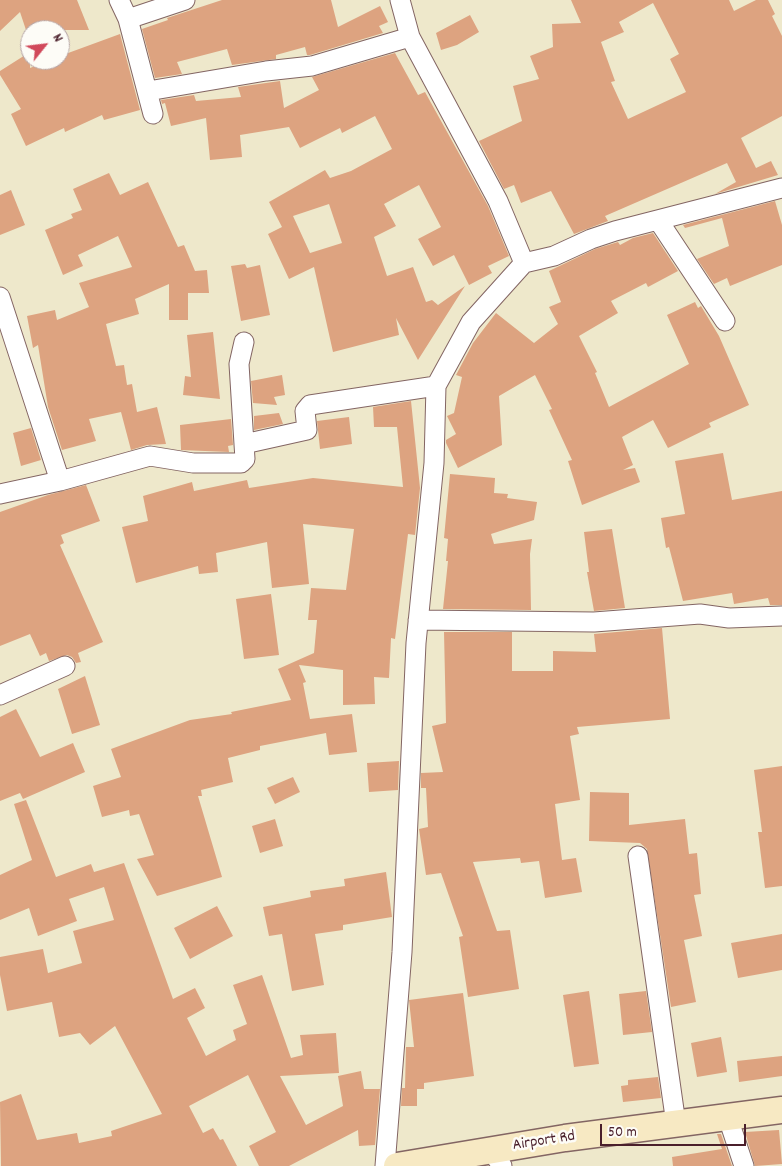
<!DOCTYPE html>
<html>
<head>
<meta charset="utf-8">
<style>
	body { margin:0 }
	#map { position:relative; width:782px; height:1166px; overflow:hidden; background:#eee8cb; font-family:Dekko,sans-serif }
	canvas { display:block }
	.north { position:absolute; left:20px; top:20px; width:50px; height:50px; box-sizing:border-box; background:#fdfcf7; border:1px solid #b5a4a5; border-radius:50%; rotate:61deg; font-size:14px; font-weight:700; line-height:20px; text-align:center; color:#4a1f2b }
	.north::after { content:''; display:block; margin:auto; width:18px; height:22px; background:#d1495b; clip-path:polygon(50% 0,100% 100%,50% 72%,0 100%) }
	.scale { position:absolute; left:600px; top:1124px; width:146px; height:22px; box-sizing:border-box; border:2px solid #4a1f2b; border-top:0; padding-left:6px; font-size:15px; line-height:18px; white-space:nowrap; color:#4a1f2b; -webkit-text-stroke:4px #fdfcf7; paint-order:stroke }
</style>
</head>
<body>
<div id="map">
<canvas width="782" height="1166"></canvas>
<div class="north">N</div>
<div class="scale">50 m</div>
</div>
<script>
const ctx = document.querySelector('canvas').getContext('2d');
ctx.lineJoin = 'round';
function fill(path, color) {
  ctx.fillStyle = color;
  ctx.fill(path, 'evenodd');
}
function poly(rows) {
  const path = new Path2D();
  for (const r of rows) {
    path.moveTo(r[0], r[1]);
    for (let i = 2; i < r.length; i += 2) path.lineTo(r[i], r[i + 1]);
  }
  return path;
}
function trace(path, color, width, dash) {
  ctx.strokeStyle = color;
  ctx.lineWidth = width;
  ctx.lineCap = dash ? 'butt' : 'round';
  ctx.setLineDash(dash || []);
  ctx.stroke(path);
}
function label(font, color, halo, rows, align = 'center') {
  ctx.font = font + ' Dekko,sans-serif';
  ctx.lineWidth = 5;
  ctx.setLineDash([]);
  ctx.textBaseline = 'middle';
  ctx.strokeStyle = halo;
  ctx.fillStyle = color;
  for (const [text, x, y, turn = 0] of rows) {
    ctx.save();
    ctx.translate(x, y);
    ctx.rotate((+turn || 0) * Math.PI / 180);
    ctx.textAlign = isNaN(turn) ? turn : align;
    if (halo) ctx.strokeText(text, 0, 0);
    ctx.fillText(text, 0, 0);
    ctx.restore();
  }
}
fill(poly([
	[0,0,77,0,89,30,26,30,20,12,0,31],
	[222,0,331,0,338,27,380,6,388,22,379,26,383,33,310,55,307,55,305,47,276,55,276,59,232,65,227,49,177,62,182,74,155,78,142,29,168,20,167,18],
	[571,0,729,0,734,11,756,0,768,0,775,14,772,16,782,36,782,116,741,138,756,168,771,161,778,175,715,194,736,182,727,163,605,216,608,221,574,234,551,191,521,203,514,185,504,189,479,141,522,121,513,86,539,79,530,56,553,47,552,24,581,23],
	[653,3,679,54,670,59,686,92,628,119,611,82,615,81,601,42,624,32,619,22],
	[470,15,479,32,457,45,441,50,436,33],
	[120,34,140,110,104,120,102,115,65,132,64,128,26,146,11,114,21,109,0,75,0,71,30,52,30,68,51,60,60,60,60,56],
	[395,53,418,95,425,92,488,206,509,256,488,266,492,273,469,285,454,255,433,266,418,239,441,227,419,185,384,204,396,226,374,237,387,276,413,267,426,302,432,300,438,305,465,286,418,360,396,318,399,335,333,352,314,267,289,279,268,234,282,227,269,202,325,170,330,178,351,171,392,149,375,116,342,133,340,128,300,148,289,127,240,135,242,157,210,160,206,118,171,126,165,103,162,104,161,100,194,95,196,101,241,97,238,87,280,81,284,108,319,90,312,77],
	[329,204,342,243,310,253,293,216],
	[109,173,120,195,148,182,178,247,184,245,195,271,207,270,209,293,188,293,188,320,169,320,169,284,135,299,139,314,106,324,116,366,124,365,127,385,132,384,137,412,157,407,166,444,147,445,131,450,121,412,89,419,96,441,62,450,48,407,38,345,33,348,27,316,55,310,57,320,89,307,79,283,132,267,118,236,78,255,83,266,63,275,45,230,73,218,71,214,82,210,73,189],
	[11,190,25,225,0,235,0,195],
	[775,201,782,225,782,265,730,286,727,278,714,284,697,259,729,246,722,218,685,228,683,225],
	[653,233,678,271,648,287,646,283,611,301,618,313,579,336,597,372,595,373,609,407,689,364,667,315,695,302,698,308,701,306,719,336,749,405,709,423,711,427,668,448,653,420,622,437,633,465,623,470,635,468,640,482,582,505,568,461,572,460,549,410,552,409,535,375,499,396,502,445,458,468,446,443,446,440,456,434,447,416,454,413,462,377,456,375,473,343,496,313,534,343,558,324,549,307,561,302,549,271,595,249,618,242,620,245,633,238],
	[245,264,247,268,260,265,270,315,241,321,231,266],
	[213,332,220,399,183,395,185,376,191,377,187,335],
	[282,375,285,395,274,397,277,405,253,403,251,381],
	[411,401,420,488,415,535,408,534,395,639,391,638,389,678,374,677,375,704,343,705,343,670,299,665,306,682,303,683,310,719,352,714,357,752,329,755,326,733,260,746,260,750,228,758,233,782,201,790,202,796,198,796,222,877,157,896,137,859,154,855,139,814,130,816,129,810,102,817,93,786,121,777,111,749,190,720,232,714,231,712,291,700,278,669,314,653,317,620,308,620,311,588,346,590,354,529,303,524,309,584,272,588,267,542,216,553,218,572,199,574,198,566,136,583,122,527,148,521,143,496,192,482,194,491,247,480,249,488,313,478,403,487,397,427,374,427,373,407],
	[279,413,283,424,254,430,254,416],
	[349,417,352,444,320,449,317,421],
	[231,419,233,445,228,446,229,452,181,450,180,425],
	[31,428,41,460,21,466,13,433],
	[723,453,732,500,782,491,782,605,770,605,768,598,734,604,732,593,683,601,669,547,666,548,661,518,685,514,675,461],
	[450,474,495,478,494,493,508,494,507,498,537,502,534,520,491,534,494,544,532,539,530,554,531,610,443,609,448,561,446,561,448,539,444,538],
	[86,485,100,521,61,535,64,543,60,545,103,642,78,653,81,662,76,663,72,657,67,655,49,661,46,653,40,656,30,634,0,646,0,512,48,495],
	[612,529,625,608,594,611,587,572,589,572,584,532],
	[271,594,279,655,244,659,236,599],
	[662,628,670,719,577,727,579,734,570,736,580,800,555,804,562,860,576,858,582,892,545,898,539,861,521,863,520,858,473,862,497,931,510,930,519,989,468,997,459,937,463,936,441,873,426,875,419,829,428,827,426,788,421,788,421,773,443,772,432,726,446,723,444,632,512,632,512,671,553,671,553,651,596,652,594,634],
	[85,676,100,725,72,734,58,689],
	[16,709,40,757,73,743,85,772,23,799,20,793,0,801,0,717],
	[399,761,398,790,369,792,367,763],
	[782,766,782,886,765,888,758,832,762,832,754,770],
	[293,777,300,792,275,804,267,788],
	[590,792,629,793,629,825,685,819,689,854,697,853,701,894,694,895,702,936,684,940,696,1002,671,1007,647,849,640,843,589,841],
	[26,800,56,877,91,864,94,872,124,863,173,999,195,988,205,1008,187,1018,206,1056,236,1040,233,1030,247,1024,233,985,262,975,291,1058,303,1055,300,1035,336,1033,339,1073,280,1076,306,1125,343,1106,338,1076,361,1071,364,1089,380,1089,375,1145,359,1146,358,1130,289,1166,259,1166,249,1146,276,1132,248,1075,189,1106,203,1133,213,1128,220,1140,223,1139,237,1166,1,1166,0,1102,21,1094,37,1140,77,1133,79,1143,112,1136,111,1131,162,1114,115,1026,90,1045,80,1033,59,1037,52,1002,7,1011,0,975,0,957,43,949,48,973,82,963,73,931,114,920,104,887,69,899,77,921,38,936,29,908,0,920,0,875,32,860,14,804],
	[275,819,283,846,260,853,252,826],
	[386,872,392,917,343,925,343,930,315,934,324,985,292,991,282,934,269,936,263,907,311,897,310,891,345,886,344,879],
	[217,906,233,936,190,959,174,928],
	[782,934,782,970,738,978,731,943],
	[589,991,599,1064,574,1067,563,995],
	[646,991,652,1032,623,1035,619,994],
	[463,993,474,1076,424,1083,424,1089,417,1089,417,1106,401,1106,402,1088,405,1088,406,1047,414,1047,409,1000],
	[721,1037,727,1072,697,1077,691,1043],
	[782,1056,782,1076,739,1082,737,1061],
	[658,1077,661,1098,623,1102,621,1086,628,1085,628,1080],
	[779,1130,782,1164,755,1166,745,1132],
	[717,1134,721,1134,732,1166,673,1166,672,1157,722,1149]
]), '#dda380');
const street = poly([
	[119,0,128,19,153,114],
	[128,19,185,0],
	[148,91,266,71,312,66,410,37],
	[658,220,725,321],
	[524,263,554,256,591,239,615,231,782,188],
	[0,297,60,481],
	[244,444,239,364,244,342],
	[0,494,60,481,150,456,193,463,241,463,245,459,244,444,307,430,305,411,310,405,436,386],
	[418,620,594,622,700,614,729,618,782,616],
	[0,695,65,666],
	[638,856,676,1124],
	[728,1118,744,1166],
	[491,1150,502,1166],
	[385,1166,402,952,416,643,434,463,436,386,471,322,524,263,498,201,410,37,400,0]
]);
const secondary = poly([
	[397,1166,565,1138,782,1110]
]);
trace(street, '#836563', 21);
trace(secondary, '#836563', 29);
trace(street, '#fff', 19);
trace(secondary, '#f7e9c3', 26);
label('16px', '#4a1f2b', '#fdfcf7', [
	["Airport Rd",544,1142,-9]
]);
</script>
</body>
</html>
